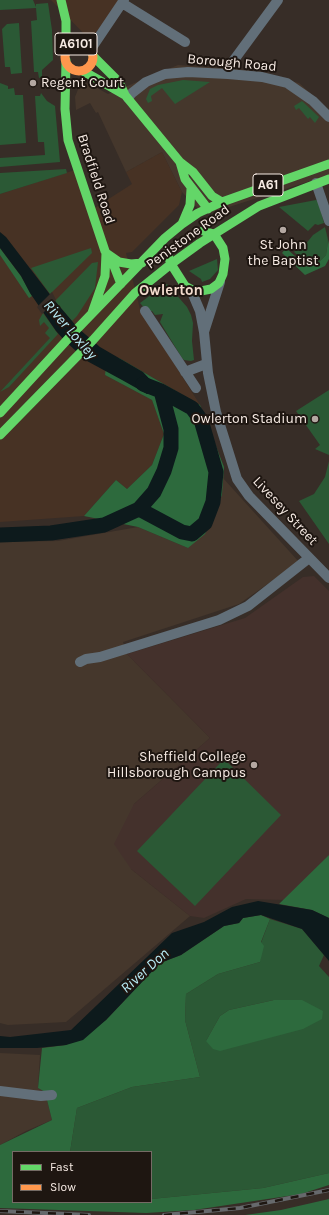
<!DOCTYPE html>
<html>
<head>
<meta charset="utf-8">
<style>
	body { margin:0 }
	#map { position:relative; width:329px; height:1215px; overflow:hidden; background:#372d27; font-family:Karla,sans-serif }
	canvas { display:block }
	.legend { position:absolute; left:12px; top:1151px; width:140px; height:52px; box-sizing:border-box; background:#1e1611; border:1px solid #756b65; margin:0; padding:5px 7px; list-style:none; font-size:12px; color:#f7ebe4 }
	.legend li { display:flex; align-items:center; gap:8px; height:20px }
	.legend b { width:20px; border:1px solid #756b65 }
</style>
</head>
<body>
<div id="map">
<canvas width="329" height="1215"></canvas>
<ul class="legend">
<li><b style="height:5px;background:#63d668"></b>Fast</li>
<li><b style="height:5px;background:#ff974d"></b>Slow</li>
</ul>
</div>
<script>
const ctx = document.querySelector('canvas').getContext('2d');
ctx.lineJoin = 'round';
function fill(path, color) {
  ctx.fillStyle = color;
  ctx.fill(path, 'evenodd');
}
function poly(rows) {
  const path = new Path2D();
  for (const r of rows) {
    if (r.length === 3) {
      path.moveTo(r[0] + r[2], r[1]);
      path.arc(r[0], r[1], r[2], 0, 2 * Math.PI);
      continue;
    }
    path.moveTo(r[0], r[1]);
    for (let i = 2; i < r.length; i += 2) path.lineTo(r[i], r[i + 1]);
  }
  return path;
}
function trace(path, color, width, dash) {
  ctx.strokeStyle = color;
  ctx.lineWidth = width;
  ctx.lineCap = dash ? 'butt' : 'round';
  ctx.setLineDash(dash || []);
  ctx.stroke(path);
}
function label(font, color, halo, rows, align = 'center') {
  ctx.font = font + ' Karla,sans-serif';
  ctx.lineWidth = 4;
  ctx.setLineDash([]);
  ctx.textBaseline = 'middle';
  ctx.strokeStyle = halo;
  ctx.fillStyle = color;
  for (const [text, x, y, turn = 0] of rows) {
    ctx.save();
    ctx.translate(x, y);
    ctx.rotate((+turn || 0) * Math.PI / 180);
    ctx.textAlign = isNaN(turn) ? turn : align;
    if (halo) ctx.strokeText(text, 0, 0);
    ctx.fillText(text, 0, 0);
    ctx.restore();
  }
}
fill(poly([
	[51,0,123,0,94,44],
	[162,152,182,192,179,205,132,252,126,253,140,309,200,405,119,358,105,375,152,400,164,434,152,465,127,489,116,480,84,516,0,522,0,194,78,169,93,209,132,184,126,172]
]), '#473224');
fill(poly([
	[178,65,246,70,299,83,329,110,329,175,204,215,182,192,162,152,126,172,98,112,96,113,90,103,76,110,75,97,79,87,88,83,108,94],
	[223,478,299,562,239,604,123,642,127,654,210,738,134,804,131,869,190,916,66,1022,8,1025,0,1023,0,542,58,541,138,527,188,548,222,495],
	[0,1053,40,1055,38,1088,45,1092,52,1120,26,1131,0,1145]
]), '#45372c');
fill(poly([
	[314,576,329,591,329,855,285,900,246,899,204,918,190,916,131,869,114,844,134,804,210,738,127,654,245,618,303,577]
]), '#44312c');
fill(poly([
	[0,0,33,0,36,7,36,4,48,3,52,30,53,60,42,70,42,77,39,78,38,72,34,72,31,21,37,20,36,8,0,10],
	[19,23,22,73,11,74,10,67,5,67,2,29,7,24],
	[183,80,210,82,175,104,162,88,151,96,152,101,148,103,146,99,150,89,158,85],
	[0,83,8,86,8,89,14,88,15,95,23,95,26,143,0,145],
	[41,93,47,101,55,106,60,162,0,167,0,158,45,155,44,142,38,142,35,96,40,96],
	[302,101,319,117,315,123,310,117,308,119,299,108,296,110,294,106],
	[66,169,67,173,0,194,0,173],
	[316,200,318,201,324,223,318,225,315,224,308,231,279,207],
	[325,227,328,241,326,255,319,262,306,266,300,261,301,258,294,252,298,247,305,245,313,235],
	[91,248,92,253,50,294,31,268],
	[217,259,218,270,210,279,202,282,201,279,189,271],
	[98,262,95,288,77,316,72,321,55,301,92,263],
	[167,284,187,307,191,315,193,323,192,341,194,360,191,361,184,360,182,358,160,322,163,314,155,315,152,311,147,311,140,303,164,285],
	[43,313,58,334,9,387,0,392,50,338,45,333,49,328,44,322,40,326,39,320],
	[329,390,329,455,315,449,320,445,296,411],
	[329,461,329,544,299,501,314,494,325,477],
	[224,759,281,815,195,906,137,851],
	[270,919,302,929,324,955,319,966,329,977,329,1173,263,1188,151,1199,151,1152,70,1152,77,1108,132,1087,200,1077,185,1020,186,994,218,974,260,962,261,943],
	[274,1000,206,1041,220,1016,229,1010]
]), '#2b5935');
fill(poly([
	[325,227,329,244,329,259,325,266,305,275,282,253,286,248,306,266,319,262,326,255,328,241],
	[0,248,21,276,32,296,29,298,0,255],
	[119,358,200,405,224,467,222,495,205,534,188,548,138,527,84,516,116,480,127,489,152,465,164,434,152,400,105,375,107,359],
	[329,855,329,918,312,910,279,904],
	[261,915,270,919,261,942,264,946,260,962,218,974,186,994,185,1020,200,1077,132,1087,77,1108,70,1152,13,1152,13,1202,151,1202,151,1199,263,1188,329,1173,329,1185,301,1194,194,1210,146,1213,0,1208,0,1145,52,1120,45,1092,38,1088,42,1048,66,1045,106,1020,160,963,181,955,224,926,239,923,243,918],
	[274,1000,302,1000,323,1011,322,1019,303,1029,220,1051,213,1049,206,1041,220,1016,229,1010],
	[329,1199,329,1215,245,1215,281,1210]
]), '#2d6a3d');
fill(poly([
	[0,232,6,237,55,301,78,328,100,347,143,372,161,391,147,394,122,380,87,361,65,341,56,331,30,293,21,276,0,248],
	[258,901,312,910,329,918,329,961,302,929,261,915,243,918,239,923,224,926,181,955,160,963,106,1020,83,1040,66,1045,37,1048,0,1048,0,1036,10,1037,71,1030,172,933,204,922,232,907]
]), '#0d1a1c');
fill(poly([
	[52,292,56,300,42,314,37,307]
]), '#372d27');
trace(poly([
	[139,509,182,532,192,534,205,523,213,502,216,472,201,420,192,408,161,391],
	[0,535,51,533,104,525,139,509,154,492,164,471,171,448,171,429,161,391,143,384]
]), '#0d1a1c', 15);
trace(poly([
	[122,3,185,42],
	[91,49,124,0],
	[228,74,231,64,278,0],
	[128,98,132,93,146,82,165,74,188,72,228,74,262,77,287,83,313,101,329,117],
	[316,183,329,221],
	[191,290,200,311,204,332,208,373,216,412,237,479,249,496,329,578],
	[145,311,196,388],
	[204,332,220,282],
	[185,372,206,364],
	[80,662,86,659,100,657,219,620,248,606,309,558],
	[0,1091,41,1096,52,1095]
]), '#626f79', 10);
trace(poly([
	[61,0,66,21,66,52],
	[93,56,119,82,125,95],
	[66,60,65,109,68,140,105,251,114,266,121,284],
	[83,71,125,95,180,162,193,172,212,196,222,202],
	[180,162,185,179,208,209],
	[182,224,190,205,191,189],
	[106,253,119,262,131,264,142,263],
	[167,253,171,264,185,286,196,292,211,289,219,283,223,274,225,259,223,248,214,234,203,231],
	[92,313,105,276,106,253],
	[0,413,78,328,165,238,182,224,198,213,222,202,329,164],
	[0,435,93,340,135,293,171,264,200,243,259,206,329,179]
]), '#63d668', 9);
trace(poly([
	[79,57,14]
]), '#ff974d', 9);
const rail = poly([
	[0,1211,89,1215],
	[164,1215,240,1208,329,1190]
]);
trace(rail, '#66696c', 4);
trace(rail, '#1e1611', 2.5, [8]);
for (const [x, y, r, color] of [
	[33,83,4,"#b4a8a2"],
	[283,230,4,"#b4a8a2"],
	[315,419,4,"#b4a8a2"],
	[254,765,4,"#b4a8a2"]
]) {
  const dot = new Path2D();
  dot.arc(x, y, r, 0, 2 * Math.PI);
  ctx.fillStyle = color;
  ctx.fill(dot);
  trace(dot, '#1e1611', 1.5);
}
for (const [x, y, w] of [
	[76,44,42],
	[268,185,30]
]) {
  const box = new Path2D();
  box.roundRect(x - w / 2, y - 11, w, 22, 3);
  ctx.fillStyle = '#1e1611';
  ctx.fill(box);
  trace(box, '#f7ebe4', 1);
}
label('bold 13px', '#f7ebe4', null, [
	["A6101",76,44],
	["A61",268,185]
]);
label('14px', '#f7ebe4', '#1e1611', [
	["Borough Road",232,63,5],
	["Bradfield Road",96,179,72],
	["Penistone Road",188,237,-36],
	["Livesey Street",285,511,47]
]);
label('14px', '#f7ebe4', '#1e1611', [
	["Regent Court",41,83,"left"],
	["St John",283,245,"center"],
	["the Baptist",283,261,"center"],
	["Owlerton Stadium",307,419],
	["Sheffield College",246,757],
	["Hillsborough Campus",246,773]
], 'right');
label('bold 15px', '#f3dcce', '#1e1611', [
	["Owlerton",171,291]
]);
label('italic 15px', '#b8ecf6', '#1e1611', [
	["River Loxley",70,330,49],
	["River Don",145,971,-42]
]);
</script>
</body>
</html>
